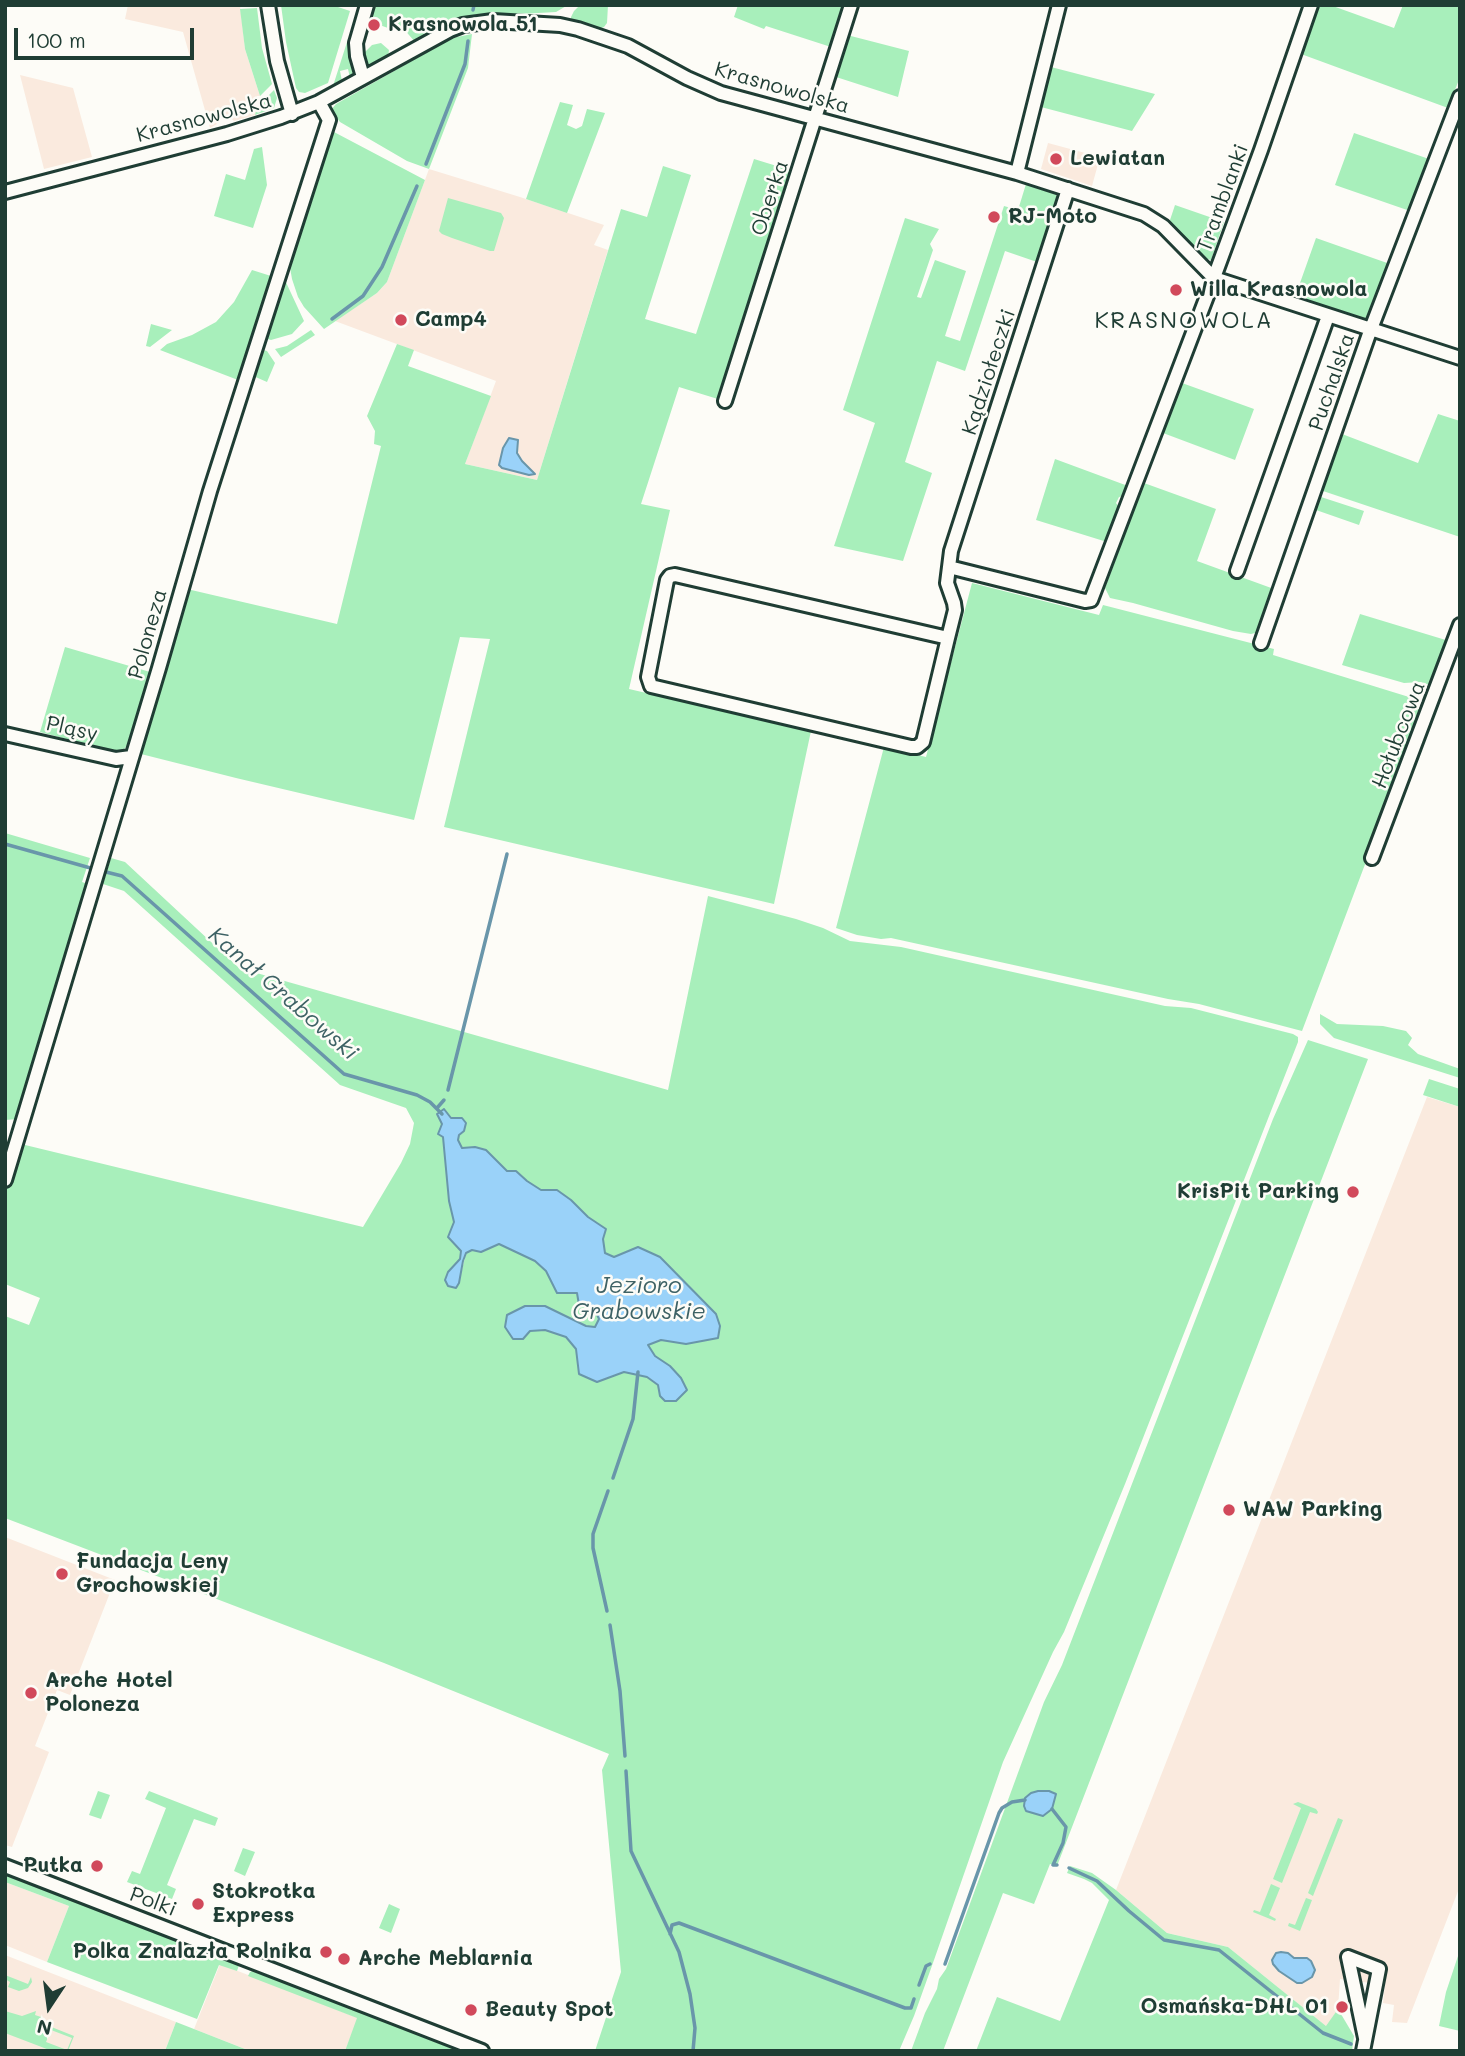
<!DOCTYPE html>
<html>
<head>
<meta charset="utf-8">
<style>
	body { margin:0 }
	#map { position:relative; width:1465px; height:2056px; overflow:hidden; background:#fdfcf7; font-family:Mali,sans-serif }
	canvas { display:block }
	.frame { position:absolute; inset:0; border:7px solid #1f3d34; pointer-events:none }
	.north { position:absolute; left:14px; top:1972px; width:70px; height:70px; -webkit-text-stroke:5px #fdfcf7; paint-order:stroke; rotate:193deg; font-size:19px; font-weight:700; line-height:28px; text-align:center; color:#1f3d34 }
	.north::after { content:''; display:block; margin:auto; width:24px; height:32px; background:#1f3d34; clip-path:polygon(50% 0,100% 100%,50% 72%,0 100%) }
	.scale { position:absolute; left:14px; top:28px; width:180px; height:32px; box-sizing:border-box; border:4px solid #1f3d34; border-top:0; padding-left:9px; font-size:21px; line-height:24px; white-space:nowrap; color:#1f3d34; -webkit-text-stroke:5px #fdfcf7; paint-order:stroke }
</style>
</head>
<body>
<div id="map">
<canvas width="1465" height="2056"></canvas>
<div class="frame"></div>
<div class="north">N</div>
<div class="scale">100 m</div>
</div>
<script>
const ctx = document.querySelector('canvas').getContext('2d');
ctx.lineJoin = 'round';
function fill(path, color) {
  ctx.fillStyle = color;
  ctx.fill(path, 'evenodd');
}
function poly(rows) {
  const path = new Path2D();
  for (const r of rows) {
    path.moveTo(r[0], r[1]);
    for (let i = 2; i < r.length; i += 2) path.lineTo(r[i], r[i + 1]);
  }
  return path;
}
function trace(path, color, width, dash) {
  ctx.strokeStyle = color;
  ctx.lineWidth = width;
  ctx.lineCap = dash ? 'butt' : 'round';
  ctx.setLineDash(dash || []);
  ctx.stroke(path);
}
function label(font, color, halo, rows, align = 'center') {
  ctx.font = font + ' Mali,sans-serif';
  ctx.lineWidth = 5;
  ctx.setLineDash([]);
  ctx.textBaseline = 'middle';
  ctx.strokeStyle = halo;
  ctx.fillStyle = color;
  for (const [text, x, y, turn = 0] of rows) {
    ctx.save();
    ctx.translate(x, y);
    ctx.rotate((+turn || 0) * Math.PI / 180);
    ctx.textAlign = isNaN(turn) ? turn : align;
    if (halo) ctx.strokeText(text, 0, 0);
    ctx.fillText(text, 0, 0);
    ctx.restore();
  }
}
fill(poly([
	[128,5,240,5,245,49,260,96,257,96,254,106,257,107,255,115,234,121,229,117,218,119,217,124,210,128,183,32,125,19],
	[20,75,73,88,92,157,44,169],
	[1048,143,1100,157,1092,186,1041,169],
	[429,169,520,197,604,225,594,245,608,250,537,480,465,464,496,381,335,321,377,293,387,282],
	[1427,1097,1460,1107,1460,1886,1407,2023,1392,2022,1394,2005,1383,2003,1385,1985,1340,1979,1338,2009,1327,2027,1228,1947,1167,1933,1116,1890],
	[5,1537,115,1580,70,1695,57,1690,35,1746,49,1752,12,1847,5,1845],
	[5,1882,69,1906,47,1962,5,1945],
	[5,1955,176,2022,165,2051,5,2051],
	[220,1964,358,2018,345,2051,250,2051,194,2029]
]), '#faeade');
fill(poly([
	[281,5,332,5,350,11,328,83,305,93,299,92,296,88,286,42],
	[371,5,568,5,556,12,520,14,478,14,466,17,415,42,403,28,393,25,391,29,365,20],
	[580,5,608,5,607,23,604,27,599,29,571,20,571,17,574,11],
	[738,5,844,5,831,47,766,26,764,29,734,17],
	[1319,5,1330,5,1394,28,1403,5,1460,5,1460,77,1448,108,1301,54],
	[257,8,262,48,272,84,260,96,245,49,240,9],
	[472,34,468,68,429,169,407,161,340,122,331,110,336,104,452,38],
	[847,35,909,51,898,97,833,76],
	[348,39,351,40,351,59,354,72,350,78,348,69,340,71,342,81,333,86],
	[381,43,389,50,388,57,371,67,366,66,363,58,365,52,372,45],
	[1051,67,1155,94,1132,131,1041,107],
	[274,90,277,98,274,108,255,115,257,107],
	[560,102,573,105,567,125,576,129,582,126,587,109,605,113,567,213,526,199],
	[334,132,425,180,387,282,377,293,324,329,304,307,298,297,292,279,289,262,329,140],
	[1354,133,1429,159,1410,211,1335,185],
	[262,147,267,185,253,228,214,216,226,174,245,180,254,149],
	[754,159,793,171,721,400,679,387,641,504,670,510,629,689,811,731,774,904,444,827,490,639,460,637,414,820,236,778,141,754,187,589,337,624,381,446,374,444,375,431,367,416,397,344,414,350,408,366,491,396,465,464,537,480,621,209,647,217,663,166,691,175,645,319,696,334],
	[1026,184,1055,193,1058,198,1037,262,1005,251,965,371,937,361,905,462,932,473,903,561,834,546,875,423,843,410,905,218,939,229,930,244,933,250,917,297,921,298,935,260,966,271,945,336,960,341,1004,206,1018,210],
	[448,198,501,213,504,218,494,251,490,251,452,238,442,234,439,231],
	[1175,205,1224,222,1211,260,1204,258,1169,223],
	[1316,238,1390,264,1368,321,1295,297],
	[252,270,271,276,238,380,160,350,167,344,192,335,216,322,234,302],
	[284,278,304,321,292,334,271,340,264,338],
	[151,324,172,330,150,347,146,346],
	[311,330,315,335,281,357,275,349,287,346],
	[260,349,267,351,275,363,267,382,251,375],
	[1182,383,1254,409,1235,460,1163,433],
	[1438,414,1460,421,1460,537,1323,491,1342,434,1418,463],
	[1055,459,1128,486,1124,496,1119,497,1116,503,1119,507,1107,542,1036,520],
	[1144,483,1216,509,1197,561,1274,589,1259,632,1251,634,1233,631,1133,603,1110,598,1105,588],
	[1321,497,1364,511,1359,525,1316,510],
	[972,583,1099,615,1103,605,1274,649,1273,655,1409,697,1414,707,1423,711,1302,1031,1199,1004,1168,999,891,938,881,939,857,935,836,928,884,747,926,757],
	[1360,614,1449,641,1432,686,1421,682,1404,683,1342,665],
	[65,647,150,672,129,744,120,753,40,732],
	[5,833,90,858,82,882,88,884,18,1119,5,1120],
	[111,858,125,862,239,968,668,1090,708,896,796,919,823,928,850,941,901,947,1165,1006,1191,1008,1293,1034,1298,1037,1298,1042,1125,1484,1064,1632,1053,1652,1003,1762,934,1960,914,2016,899,2051,595,2051,621,1972,602,1770,609,1754,384,1663,5,1518,5,1316,29,1325,40,1298,5,1284,5,1194,21,1144,363,1227,401,1163,410,1144,414,1123,406,1108,340,1085,124,891,103,884],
	[442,1124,459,1135,458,1141,462,1148,475,1147,499,1163,507,1171,516,1171,527,1181,541,1190,557,1190,571,1200,588,1217,606,1229,603,1239,605,1253,614,1257,638,1247,660,1257,687,1285,686,1344,661,1340,648,1345,655,1356,670,1366,681,1378,687,1389,660,1396,658,1385,647,1377,624,1372,597,1382,579,1374,576,1349,566,1337,545,1330,530,1331,522,1339,545,1306,586,1326,595,1327,599,1319,594,1308,577,1293,557,1293,546,1271,535,1261,499,1244,481,1252,472,1250,466,1253,462,1270,445,1280,448,1272,461,1259,461,1251,457,1246,452,1231,454,1222,449,1201,444,1140,443,1136,438,1134],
	[1320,1014,1337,1024,1383,1026,1406,1031,1412,1038,1408,1045,1418,1054,1460,1069,1460,1078,1334,1038,1320,1024],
	[1308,1040,1368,1059,1057,1866,1050,1864,1034,1904,1003,1893,943,2051,911,2051,925,2013,937,1989,939,1979,946,1969,1044,1702,1062,1665,1273,1119],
	[1429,1079,1460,1089,1460,1107,1423,1095],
	[98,1791,110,1795,101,1819,89,1815],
	[149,1791,218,1818,215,1826,194,1819,167,1885,176,1889,172,1899,127,1882,132,1871,140,1874,166,1808,145,1799],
	[1298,1802,1316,1809,1318,1812,1317,1814,1310,1812,1282,1883,1273,1879,1301,1808,1293,1804],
	[1338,1818,1343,1820,1313,1896,1308,1893],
	[243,1848,255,1852,245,1876,234,1871],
	[1070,1866,1092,1873,1116,1890,1167,1933,1228,1947,1326,2026,1338,2009,1354,2036,1352,2051,976,2051,997,1997,1060,2021,1109,1900,1092,1883,1084,1879,1067,1873],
	[5,1872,235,1960,239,1965,237,1971,219,1965,197,2019,47,1962,69,1906,5,1882],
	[1271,1884,1280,1888,1269,1915,1276,1919,1275,1921,1253,1912,1254,1910,1260,1912],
	[1306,1898,1312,1900,1300,1931,1288,1926,1289,1923,1295,1925],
	[389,1904,400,1909,391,1933,379,1928],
	[1460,1950,1460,2031,1439,2026,1446,1992],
	[257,1969,467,2051,345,2051,357,2018,248,1976,250,1972],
	[5,1975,28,1984,31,1977,32,1982,28,1988,19,1991,8,1987,10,1982,5,1979],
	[5,2011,22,2016,36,2011,35,2015,41,2017,39,2022,74,2036,68,2051,52,2051,5,2033],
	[51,2030,72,2038,67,2050,46,2042],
	[176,2022,194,2029,250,2051,165,2051]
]), '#a8efbb');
const water = poly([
	[509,438,518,440,517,453,522,461,535,474,529,475,502,468,499,465,503,448,509,438],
	[444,1109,451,1118,462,1118,466,1123,464,1131,459,1135,458,1140,462,1148,475,1147,486,1150,507,1171,516,1171,527,1181,541,1190,557,1190,571,1200,588,1217,606,1229,603,1239,605,1253,614,1257,638,1247,660,1257,716,1314,720,1326,718,1338,686,1344,661,1340,648,1345,655,1356,670,1366,681,1378,687,1390,676,1401,665,1401,660,1396,658,1385,647,1377,624,1372,597,1382,579,1374,576,1349,566,1337,545,1330,530,1331,523,1339,513,1339,505,1327,507,1315,525,1306,545,1306,586,1326,595,1327,599,1319,594,1308,579,1305,577,1293,557,1293,546,1271,535,1261,499,1244,481,1252,472,1250,466,1253,463,1261,459,1283,456,1288,448,1286,445,1280,448,1272,460,1259,461,1251,448,1237,454,1222,449,1201,443,1137,438,1134,442,1124,437,1114,444,1109],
	[1038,1791,1049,1791,1056,1794,1052,1809,1043,1816,1026,1811,1024,1806,1025,1798,1031,1793,1038,1791],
	[1281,1952,1288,1953,1294,1958,1307,1958,1311,1961,1315,1970,1312,1977,1302,1983,1297,1983,1279,1971,1273,1964,1272,1960,1276,1953,1281,1952]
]);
fill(water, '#9ad2f9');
trace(water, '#6996aa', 2);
trace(poly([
	[473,10,474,5],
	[426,164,465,64,468,41],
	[332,319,363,296,382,267,417,186],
	[5,844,94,869],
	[102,871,122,876,344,1074,417,1095,430,1102,442,1114],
	[448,1090,507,854],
	[437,1108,444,1100],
	[613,1478,633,1419,638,1372],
	[607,1611,593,1548,593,1534,608,1491],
	[610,1625,620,1691,625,1756],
	[626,1771,631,1851,679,1952,690,1994,695,2028,693,2051],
	[1052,1809,1066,1827,1063,1843,1053,1865,1057,1865],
	[1069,1868,1097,1881,1129,1911,1164,1940,1219,1950,1323,2033,1351,2044],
	[670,1934,672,1925,679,1923,905,2008,911,2008,914,1999],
	[945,1964,999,1813,1002,1808,1012,1802,1025,1800],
	[919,1985,926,1966,930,1964]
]), '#6996aa', 3.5);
const minor = poly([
	[268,5,277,61,292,114],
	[363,77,357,56,356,43,367,5],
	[1017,173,1059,5],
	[5,192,227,134,281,117,319,102,450,30,463,25,493,21,560,25,578,29,628,46,687,78,721,93,1017,173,1144,214,1163,226,1214,278,1460,358],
	[725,401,851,5],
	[949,567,1085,601,1091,600,1212,283,1261,150,1311,5],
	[1237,571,1328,316],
	[948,638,675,575,670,576,667,580,648,677,651,686,911,747,917,747,923,742,948,638,955,610,954,603,947,583,951,551,1068,189],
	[1261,643,1369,334,1460,97],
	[5,734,116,759,131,757],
	[1372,858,1460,625],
	[5,1180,159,668,210,491,329,120,319,102],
	[5,1866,482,2051],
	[1348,1957,1379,1969,1363,2051],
	[1348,1957,1365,2038]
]);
trace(minor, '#1f3d34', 18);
trace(minor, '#fdfcf7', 12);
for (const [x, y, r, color] of [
	[374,25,7,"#d1495b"],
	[1056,159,7,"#d1495b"],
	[994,217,7,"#d1495b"],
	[1176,290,7,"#d1495b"],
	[401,320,7,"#d1495b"],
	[1353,1192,7,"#d1495b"],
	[1229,1510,7,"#d1495b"],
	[62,1574,7,"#d1495b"],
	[31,1693,7,"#d1495b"],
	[97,1866,7,"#d1495b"],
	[198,1904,7,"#d1495b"],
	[326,1952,7,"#d1495b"],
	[344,1959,7,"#d1495b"],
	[1342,2007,7,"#d1495b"],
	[471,2010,7,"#d1495b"]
]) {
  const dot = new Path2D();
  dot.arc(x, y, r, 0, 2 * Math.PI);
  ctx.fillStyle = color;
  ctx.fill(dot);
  trace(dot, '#fdfcf7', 2.5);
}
label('bold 21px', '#1f3d34', '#fdfcf7', [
	["Krasnowola 51",388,25],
	["Lewiatan",1070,159],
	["RJ-Moto",1008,217],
	["Willa Krasnowola",1190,290],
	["Camp4",415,320],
	["KrisPit Parking",1339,1192,"right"],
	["WAW Parking",1243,1510],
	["Fundacja Leny",76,1562],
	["Grochowskiej",76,1586],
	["Arche Hotel",45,1681],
	["Poloneza",45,1705],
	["Putka",83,1866,"right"],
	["Stokrotka",212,1892],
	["Express",212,1916],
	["Polka Znalazła Rolnika",312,1952,"right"],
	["Arche Meblarnia",358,1959],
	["Osmańska-DHL 01",1328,2007,"right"],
	["Beauty Spot",485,2010]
], 'left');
label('21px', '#1f3d34', '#fdfcf7', [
	["Krasnowolska",782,88,16],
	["Krasnowolska",204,118,-15],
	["Oberka",770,198,-72],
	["Tramblanki",1223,198,-70],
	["Kądziołeczki",989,372,-72],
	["Puchalska",1332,382,-71],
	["Poloneza",148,634,-74],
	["Pląsy",72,729,13],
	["Hołubcowa",1399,735,-69],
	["Polki",153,1902,21]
]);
ctx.letterSpacing = '2px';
label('23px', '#1f3d34', '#fdfcf7', [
	["KRASNOWOLA",1184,321]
]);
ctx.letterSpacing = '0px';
label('italic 23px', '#3e6265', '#fdfcf7', [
	["Kanał Grabowski",283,994,41],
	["Jezioro",639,1286],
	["Grabowskie",639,1312]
]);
</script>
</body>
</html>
